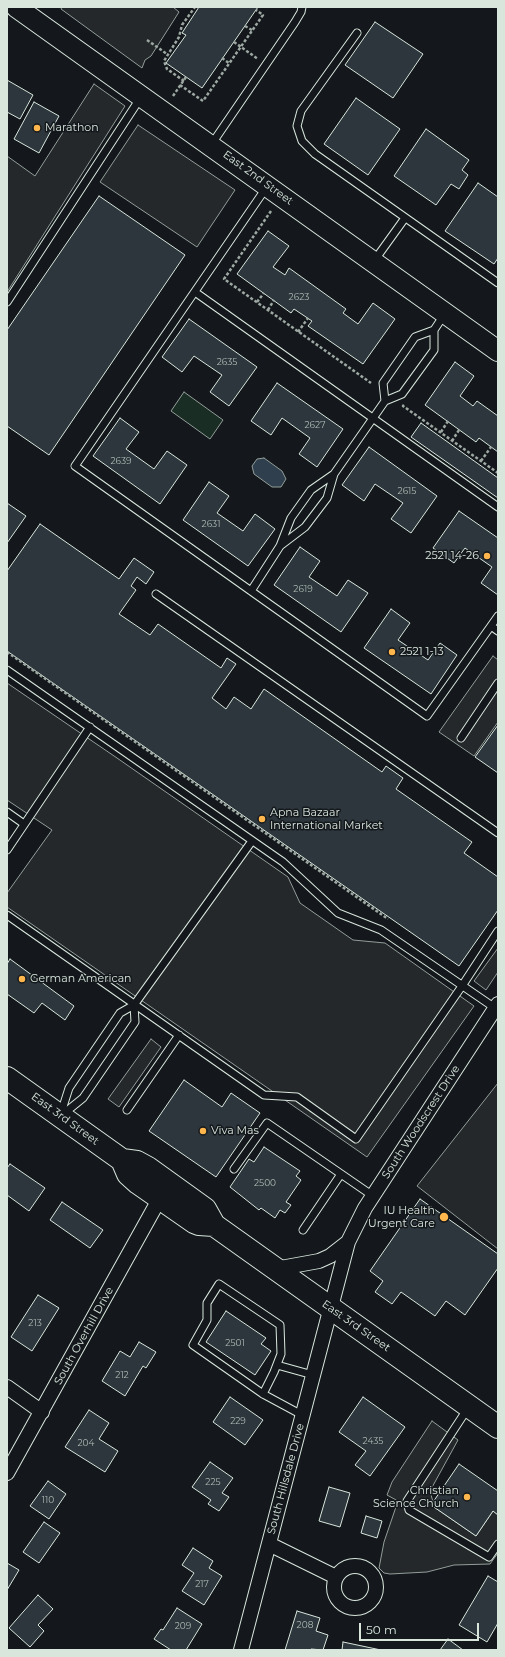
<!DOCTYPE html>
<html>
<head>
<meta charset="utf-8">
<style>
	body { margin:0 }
	#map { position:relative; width:505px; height:1657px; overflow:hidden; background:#14181c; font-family:Montserrat,sans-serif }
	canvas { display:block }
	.frame { position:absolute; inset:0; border:8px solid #d8e6dc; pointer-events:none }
	.scale { position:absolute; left:359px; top:1623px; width:120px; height:18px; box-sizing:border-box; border:2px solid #d8e6dc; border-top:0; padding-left:5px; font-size:12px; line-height:14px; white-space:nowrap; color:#d8e6dc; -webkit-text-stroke:3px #14181c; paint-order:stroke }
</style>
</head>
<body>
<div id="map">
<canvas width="505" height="1657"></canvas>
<div class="frame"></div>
<div class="scale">50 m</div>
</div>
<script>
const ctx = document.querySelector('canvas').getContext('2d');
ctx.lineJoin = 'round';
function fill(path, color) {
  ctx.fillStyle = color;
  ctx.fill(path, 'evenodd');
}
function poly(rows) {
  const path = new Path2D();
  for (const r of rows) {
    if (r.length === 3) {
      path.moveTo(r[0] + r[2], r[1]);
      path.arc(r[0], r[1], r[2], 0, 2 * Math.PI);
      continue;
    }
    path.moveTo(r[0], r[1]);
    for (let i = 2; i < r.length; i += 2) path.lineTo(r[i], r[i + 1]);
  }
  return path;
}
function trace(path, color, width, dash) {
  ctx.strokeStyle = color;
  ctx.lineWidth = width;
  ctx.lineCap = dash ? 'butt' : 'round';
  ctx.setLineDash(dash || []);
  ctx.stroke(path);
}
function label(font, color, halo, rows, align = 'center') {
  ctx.font = font + ' Montserrat,sans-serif';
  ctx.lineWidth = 3;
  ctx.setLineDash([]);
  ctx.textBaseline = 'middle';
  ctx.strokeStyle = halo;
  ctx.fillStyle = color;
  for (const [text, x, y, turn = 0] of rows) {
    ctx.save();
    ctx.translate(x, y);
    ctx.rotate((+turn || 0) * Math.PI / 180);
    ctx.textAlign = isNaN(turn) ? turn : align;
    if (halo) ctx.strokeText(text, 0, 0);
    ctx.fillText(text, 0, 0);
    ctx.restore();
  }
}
const green = poly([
	[184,392,223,420,210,439,171,411,184,392]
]);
fill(green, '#1a2d24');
trace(green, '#939e99', 1);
const parking = poly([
	[62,7,173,7,179,12,151,56,145,60,142,68,61,9,62,7],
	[94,84,125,106,7,292,7,156,35,176,94,84],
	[138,125,235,190,197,247,100,182,138,125],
	[493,656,498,660,498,722,474,756,439,732,493,656],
	[7,683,117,758,288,877,300,903,353,940,385,943,474,1006,367,1157,7,907,7,893,52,830,7,800,7,683],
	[498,948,498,972,486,990,474,981,498,948],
	[151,1039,161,1047,119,1107,108,1099,151,1039],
	[498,1083,498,1249,417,1186,498,1083],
	[432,1421,458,1440,430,1491,433,1502,431,1505,476,1536,493,1511,498,1515,498,1553,490,1564,454,1565,427,1572,390,1574,384,1573,379,1568,384,1542,398,1501,387,1495,392,1482,432,1421]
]);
fill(parking, '#24282b');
trace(parking, '#939e99', 1);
const water = poly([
	[264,458,282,471,286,479,281,487,272,487,254,474,252,466,257,459,264,458]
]);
fill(water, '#2f3f4d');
trace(water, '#939e99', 1);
const building = poly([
	[199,7,258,7,202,88,166,63,186,35,182,33,199,7],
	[375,22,423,54,393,98,345,65,375,22],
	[7,80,33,95,20,119,7,112,7,80],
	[356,98,400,129,368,175,324,144,356,98],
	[34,102,59,116,39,153,14,139,34,102],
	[426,129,469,160,462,170,468,175,459,189,451,184,436,205,394,176,426,129],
	[478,183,498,197,498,258,494,264,445,231,478,183],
	[99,196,185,255,49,455,7,426,7,330,99,196],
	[268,231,289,246,273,267,285,275,289,268,346,309,343,313,358,324,373,303,395,319,363,364,308,326,312,321,294,309,291,313,237,274,268,231],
	[189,319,257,367,229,406,210,392,222,375,194,356,182,372,162,357,189,319],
	[455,362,474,376,460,396,473,406,477,401,498,416,498,452,479,438,476,442,425,405,455,362],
	[277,383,343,429,317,467,299,454,310,438,282,418,271,435,251,421,277,383],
	[120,418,139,432,126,449,154,469,167,451,187,465,160,504,93,456,120,418],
	[421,423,498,478,498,498,411,437,421,423],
	[369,447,437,496,411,533,391,519,403,503,375,484,364,501,342,485,369,447],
	[209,482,229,496,217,513,243,531,255,514,275,529,248,566,183,520,209,482],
	[7,503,26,516,7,543,7,503],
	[459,511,498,538,498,595,481,583,492,567,465,548,454,563,433,548,459,511],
	[40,524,119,579,134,558,154,572,146,584,137,577,131,586,136,590,119,614,150,635,158,624,221,668,227,658,236,664,212,698,226,709,234,697,251,709,264,689,382,772,386,766,403,778,396,789,472,842,464,853,498,877,498,910,459,966,7,651,7,571,40,524],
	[300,547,320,561,309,577,337,596,348,580,368,593,341,632,274,585,300,547],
	[391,609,410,623,398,640,428,660,440,643,457,655,431,694,364,648,391,609],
	[498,725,498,773,475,757,498,725],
	[10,959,74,1006,65,1020,42,1003,34,1013,7,994,7,964,10,959],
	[184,1080,222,1107,231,1093,260,1113,216,1177,149,1131,184,1080],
	[264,1147,300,1171,296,1176,301,1180,286,1202,291,1205,285,1213,280,1210,275,1218,261,1208,259,1210,230,1187,249,1159,254,1162,264,1147],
	[10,1164,45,1188,29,1211,7,1195,7,1168,10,1164],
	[420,1199,498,1254,498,1268,465,1315,446,1301,435,1316,401,1292,392,1304,375,1292,383,1281,370,1271,420,1199],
	[62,1202,103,1230,90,1248,50,1220,62,1202],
	[38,1295,59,1308,32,1351,11,1337,38,1295],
	[226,1311,266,1338,261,1344,271,1351,255,1375,206,1342,226,1311],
	[139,1342,156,1352,146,1368,143,1366,125,1396,102,1381,120,1351,130,1357,139,1342],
	[230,1397,263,1420,245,1445,213,1422,230,1397],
	[363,1397,405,1427,370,1476,355,1465,366,1451,339,1432,363,1397],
	[89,1410,109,1423,99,1439,118,1451,105,1472,65,1447,89,1410],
	[210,1462,233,1478,222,1493,229,1497,219,1511,208,1504,211,1500,192,1487,210,1462],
	[459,1464,498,1491,498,1515,493,1511,476,1536,431,1505,459,1464],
	[48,1481,66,1494,49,1519,30,1506,48,1481],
	[329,1487,350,1493,340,1527,319,1521,329,1487],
	[366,1516,382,1521,377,1538,361,1533,366,1516],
	[44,1522,60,1533,39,1563,23,1552,44,1522],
	[193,1548,213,1561,209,1568,222,1576,204,1605,182,1591,194,1573,182,1565,193,1548],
	[7,1563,19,1570,7,1590,7,1563],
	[488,1576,498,1582,498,1623,487,1642,459,1625,488,1576],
	[38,1595,53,1609,38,1625,44,1631,30,1647,9,1628,38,1595],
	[177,1608,202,1624,186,1650,171,1650,154,1639,161,1629,163,1630,177,1608],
	[297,1611,320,1618,316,1631,328,1635,323,1650,311,1649,311,1650,285,1650,297,1611],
	[448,1639,463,1650,440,1650,448,1639],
	[343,1642,381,1650,342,1650,343,1642]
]);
fill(building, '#2c363c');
trace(building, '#d8e6dc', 1);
const lane = poly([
	[357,33,301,111,297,126,302,141,315,154,498,283],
	[211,145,295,22,301,12,302,7],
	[266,188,75,466,427,716,498,616],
	[374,261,405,218],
	[195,292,498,507],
	[7,302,141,97],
	[385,401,383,383,415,337,434,330],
	[280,546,305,527,327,498,334,474,385,401,402,394,434,350,434,330,444,315],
	[251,591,280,546,291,518,311,490,334,474],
	[156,594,498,833],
	[491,626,498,631],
	[7,670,283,862,338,913,381,930,495,1008],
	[461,738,498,683],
	[7,812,24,824],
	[7,850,90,727],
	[7,915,264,1095,297,1097,356,1139,462,986,498,931],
	[127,1110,179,1035],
	[61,1113,69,1088,120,1013,134,1005,252,841],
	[62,1115,83,1098,135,1022,134,1005],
	[234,1169,267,1123,373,1196],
	[303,1230,341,1174],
	[277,1365,313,1375],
	[263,1394,274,1372,281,1354,280,1325,219,1284,207,1303,207,1320,193,1345,263,1394,302,1415],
	[468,1408,407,1501,409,1510,489,1557,498,1544]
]);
const street = poly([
	[275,1269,319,1261,330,1256,348,1242],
	[7,1387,42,1412],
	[7,1473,160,1198],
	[269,1544,336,1577],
	[355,1587,21],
	[241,1650,348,1242,365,1208,498,1004]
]);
const secondary = poly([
	[16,7,498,351]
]);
const primary = poly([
	[7,1078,122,1160,128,1174,138,1183,194,1222,199,1224,214,1225,498,1427],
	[122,1160,137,1162,148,1168,205,1209,214,1225]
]);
trace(lane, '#d8e6dc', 9);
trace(street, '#d8e6dc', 16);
trace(secondary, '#d8e6dc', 22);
trace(primary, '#d8e6dc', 24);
trace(poly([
	[245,26,252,30],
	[147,40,167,54],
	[234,42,258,59],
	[222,58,229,63],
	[184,81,167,69,164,61,179,37,182,25,195,7],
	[180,85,203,101,263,15,256,10],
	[173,96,186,77],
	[271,211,224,279,371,383],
	[257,302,264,293],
	[268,310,274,300],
	[298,332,308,318],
	[404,405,403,406,498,473],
	[441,432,448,421],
	[452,441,459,430],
	[481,461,491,447],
	[7,652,388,919]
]), '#9da8a2', 2.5, [3, 2]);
trace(lane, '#14181c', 7);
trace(street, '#14181c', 14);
trace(secondary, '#14181c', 20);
trace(primary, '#14181c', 22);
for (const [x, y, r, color] of [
	[37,128,4,"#ffb74d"],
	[487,556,4,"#ffb74d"],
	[392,652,4,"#ffb74d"],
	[262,819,4,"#ffb74d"],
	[22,979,4,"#ffb74d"],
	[203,1131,4,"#ffb74d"],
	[444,1217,5,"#ffb74d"],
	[467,1497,4,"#ffb74d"]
]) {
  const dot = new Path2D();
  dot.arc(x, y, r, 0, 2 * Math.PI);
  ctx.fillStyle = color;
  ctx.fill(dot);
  trace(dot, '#14181c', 1.5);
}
label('9px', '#adbab4', null, [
	["2623",299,297],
	["2635",227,362],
	["2627",315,425],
	["2639",121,461],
	["2615",407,491],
	["2631",211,524],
	["2619",303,589],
	["2500",265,1183],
	["213",35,1323],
	["2501",235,1343],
	["212",122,1375],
	["229",238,1421],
	["2435",373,1441],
	["204",86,1443],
	["225",213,1482],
	["110",48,1500],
	["217",202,1584],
	["208",305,1625],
	["209",183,1626]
]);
label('11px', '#d8e6dc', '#14181c', [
	["Marathon",45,128],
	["2521 14-26",479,556,"right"],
	["2521 1-13",400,652],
	["Apna Bazaar",270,813],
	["International Market",270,826],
	["German American",30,979],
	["Viva Mas",211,1131],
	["IU Health",435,1211,"right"],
	["Urgent Care",435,1224,"right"],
	["Christian",459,1491,"right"],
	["Science Church",459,1504,"right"]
], 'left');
label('11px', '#d8e6dc', '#14181c', [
	["East 2nd Street",258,178,36],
	["East 3rd Street",65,1119,36],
	["South Woodscrest Drive",421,1122,-57],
	["East 3rd Street",356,1326,35],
	["South Overhill Drive",84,1336,-61],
	["South Hillsdale Drive",286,1479,-75]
]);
</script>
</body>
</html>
